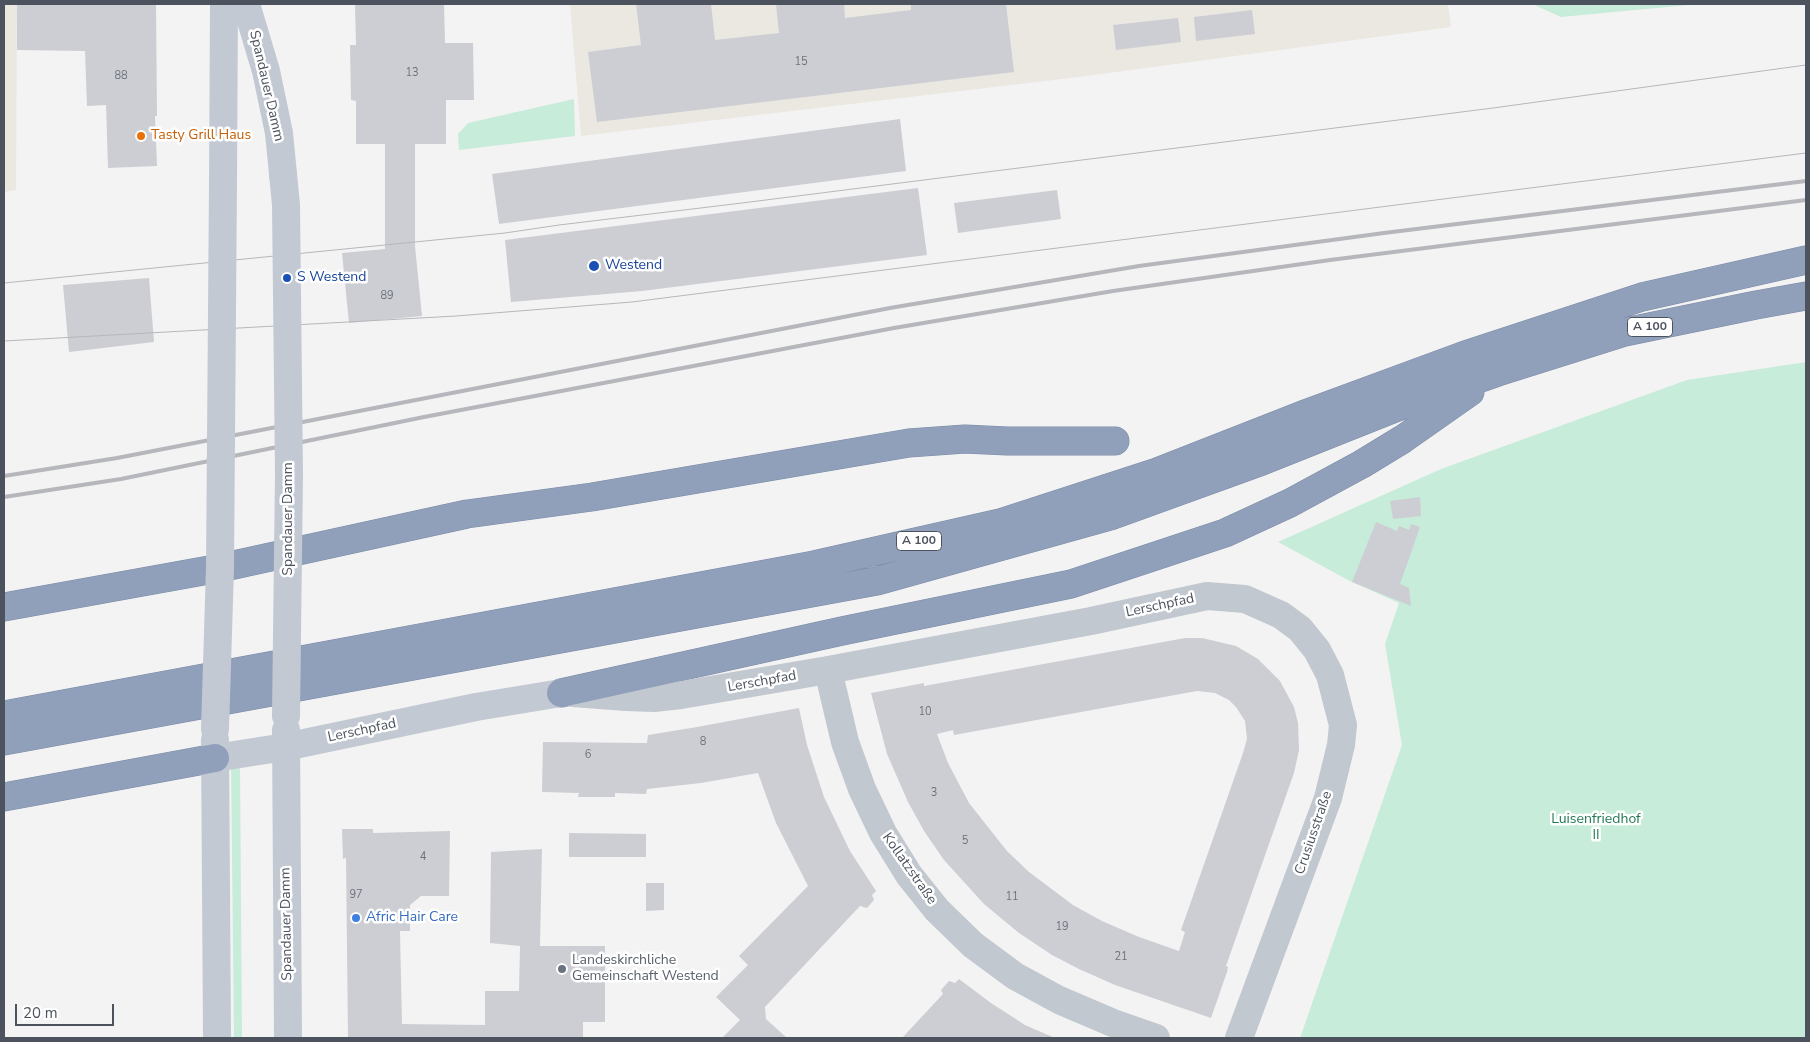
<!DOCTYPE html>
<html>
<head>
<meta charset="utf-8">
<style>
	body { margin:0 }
	#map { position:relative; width:1810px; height:1042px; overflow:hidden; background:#f4f3f3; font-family:"Nunito Sans",sans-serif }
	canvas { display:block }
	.frame { position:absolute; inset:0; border:5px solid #4c535e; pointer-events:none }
	.scale { position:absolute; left:15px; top:1004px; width:99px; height:22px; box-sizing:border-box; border:2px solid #4c535e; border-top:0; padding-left:6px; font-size:15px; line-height:18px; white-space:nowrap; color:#4c535e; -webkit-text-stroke:4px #fff; paint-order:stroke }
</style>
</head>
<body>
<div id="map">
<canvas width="1810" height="1042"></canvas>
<div class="frame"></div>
<div class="scale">20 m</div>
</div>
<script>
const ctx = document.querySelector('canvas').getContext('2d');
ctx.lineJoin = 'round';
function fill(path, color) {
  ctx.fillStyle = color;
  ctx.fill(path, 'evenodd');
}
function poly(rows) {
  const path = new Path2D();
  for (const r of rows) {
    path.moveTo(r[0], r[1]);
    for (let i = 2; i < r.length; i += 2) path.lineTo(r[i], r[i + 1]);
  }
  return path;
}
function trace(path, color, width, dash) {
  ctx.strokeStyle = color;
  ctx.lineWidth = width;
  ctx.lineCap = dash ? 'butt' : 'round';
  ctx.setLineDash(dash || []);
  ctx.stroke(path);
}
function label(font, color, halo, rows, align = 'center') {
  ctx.font = font + ' "Nunito Sans",sans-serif';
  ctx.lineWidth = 5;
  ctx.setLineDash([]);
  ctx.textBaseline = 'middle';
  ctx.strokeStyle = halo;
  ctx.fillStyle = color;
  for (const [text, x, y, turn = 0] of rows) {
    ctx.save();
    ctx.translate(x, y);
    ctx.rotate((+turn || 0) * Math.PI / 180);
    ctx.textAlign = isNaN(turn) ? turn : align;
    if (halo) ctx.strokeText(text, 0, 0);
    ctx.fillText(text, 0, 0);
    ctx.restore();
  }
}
fill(poly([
	[4,4,17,4,16,190,4,192],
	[570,4,1448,4,1451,27,1079,77,581,136]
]), '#eae8e1');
fill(poly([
	[1532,4,1699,4,1561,17],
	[574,99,575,136,459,150,458,134,468,123],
	[1806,362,1806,1038,1300,1038,1402,745,1385,644,1399,603,1348,580,1278,542,1441,469,1687,380],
	[231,762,240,762,242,1038,234,1038]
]), '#c7ecd9');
fill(poly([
	[17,4,156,4,157,116,155,116,157,166,108,168,106,105,87,106,85,51,17,50],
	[355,4,444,4,445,43,473,43,474,100,446,100,446,144,415,144,415,246,422,316,349,323,342,253,385,249,385,144,356,144,356,101,351,100,350,45,356,45],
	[636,4,711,4,715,40,779,33,776,4,844,4,845,18,911,10,911,4,1006,4,1014,72,597,122,588,52,641,45],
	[1252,10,1255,34,1196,41,1194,17],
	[1178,18,1181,42,1116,50,1113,25],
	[900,119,906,171,499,224,492,174],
	[918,188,927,255,642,291,511,302,505,240],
	[1057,190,1061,219,958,233,954,203],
	[149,278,154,342,69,352,63,285],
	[1420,497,1421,516,1393,519,1390,501],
	[1376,522,1397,531,1399,526,1409,530,1411,524,1420,527,1400,584,1409,588,1411,606,1352,582],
	[1185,638,1202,638,1236,646,1258,659,1280,681,1294,707,1298,723,1299,750,1294,773,1226,966,1228,967,1227,972,1211,1018,1115,985,1079,969,1052,955,1019,933,984,904,944,860,924,831,908,802,887,754,871,693,924,683,924,686],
	[1197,691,1215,693,1229,700,1236,707,1245,721,1247,739,1243,753,1181,930,1185,932,1179,951,1139,937,1102,921,1073,905,1029,872,1007,851,969,803,948,763,937,734,953,730,954,735],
	[799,708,807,745,824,797,850,851,876,891,872,895,874,900,867,908,860,906,765,1007,766,1019,787,1038,722,1038,740,1020,716,997,748,965,739,956,808,886,776,823,758,773,701,783,647,789,646,794,615,793,615,797,578,797,579,793,542,792,543,742,647,743,648,735,697,727],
	[342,829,373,829,373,833,450,831,449,896,421,896,410,905,410,931,400,931,402,1024,485,1025,485,991,519,991,520,946,490,943,491,852,542,849,540,946,605,946,605,1022,583,1022,583,1038,348,1038,346,858,343,859],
	[569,833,646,834,646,857,569,857],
	[646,883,664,883,664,910,646,911],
	[959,979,991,1003,1025,1025,1055,1038,902,1038,943,994,941,990,949,981,955,983]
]), '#cdced4');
const motorway = poly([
	[4,607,220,568,467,514,592,497,909,443,965,439,1007,441,1115,441],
	[561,693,842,631,1071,584,1225,533,1290,503,1362,464,1403,439,1470,392],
	[4,715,814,565,1000,523,1157,472,1305,414,1465,355,1642,297,1806,260],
	[4,741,877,581,1110,516,1262,461,1395,408,1498,372,1625,332,1756,305,1806,296],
	[4,797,215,758]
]);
trace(motorway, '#7b8ba6', 29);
trace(poly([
	[828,670,845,742,862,789,883,833,909,875,937,910,973,945,1015,976,1059,1000,1113,1023,1156,1038],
	[573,693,626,697,654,698,681,695,828,670,1091,621,1207,596,1245,599,1281,615,1300,629,1317,650,1330,675,1343,725,1341,745,1328,798,1239,1038]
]), '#c2c8cf', 28);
trace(poly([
	[246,4,266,71,279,133,283,174],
	[223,182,224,4],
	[286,730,288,1038],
	[215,740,217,1038],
	[215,758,285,747,476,707,561,693]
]), '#c3c9d3', 28);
trace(motorway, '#90a0bb', 28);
trace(poly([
	[4,283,505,233,559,225,742,203,1493,108,1806,65],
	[4,341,456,316,632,302,1806,153]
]), '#b5b7bc', 1);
trace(poly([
	[4,476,117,458,890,308,1139,266,1384,233,1806,181],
	[4,497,121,479,424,417,894,328,1113,291,1330,260,1806,200]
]), '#b5b7bc', 4);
trace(poly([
	[283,174,286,205,289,474,286,716],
	[215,729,220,568,223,182]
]), '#c3c9d3', 28);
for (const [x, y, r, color] of [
	[141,136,5,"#e8710a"],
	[594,266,6,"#1a4fb4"],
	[287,278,5,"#1a4fb4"],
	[356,918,5,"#3f7fe0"],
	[562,969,5,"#6b7280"]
]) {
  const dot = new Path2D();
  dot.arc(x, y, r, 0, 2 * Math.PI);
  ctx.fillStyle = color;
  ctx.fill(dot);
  trace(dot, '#fff', 2);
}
label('11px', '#6c727c', null, [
	["15",801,62],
	["13",412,73],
	["88",121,76],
	["89",387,296],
	["10",925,712],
	["8",703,742],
	["6",588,755],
	["3",934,793],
	["5",965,841],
	["4",423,857],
	["97",356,895],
	["11",1012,897],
	["19",1062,927],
	["21",1121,957]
]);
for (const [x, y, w] of [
	[1650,327,45],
	[919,541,45]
]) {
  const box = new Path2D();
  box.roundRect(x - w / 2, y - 9.5, w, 19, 4);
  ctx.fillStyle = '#fff';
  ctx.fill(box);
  trace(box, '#4c535e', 1);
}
label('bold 12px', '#4c535e', null, [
	["A 100",1650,327],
	["A 100",919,541]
]);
label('14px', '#4c535e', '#fff', [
	["Spandauer Damm",266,86,77],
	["Spandauer Damm",289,519,-90],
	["Lerschpfad",1160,606,-12],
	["Lerschpfad",762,682,-10],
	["Lerschpfad",362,731,-12],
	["Crusiusstraße",1314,833,-71],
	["Kollatzstraße",909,869,55],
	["Spandauer Damm",287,924,-91]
]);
label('14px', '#c56008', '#fff', [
	["Tasty Grill Haus",151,136]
], 'left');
label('14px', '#164399', '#fff', [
	["Westend",605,266],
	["S Westend",297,278]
], 'left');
label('14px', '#237957', '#fff', [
	["Luisenfriedhof",1596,820],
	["II",1596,836]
]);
label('14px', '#366cbe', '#fff', [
	["Afric Hair Care",366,918]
], 'left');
label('14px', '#5b616d', '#fff', [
	["Landeskirchliche",572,961],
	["Gemeinschaft Westend",572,977]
], 'left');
</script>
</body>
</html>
